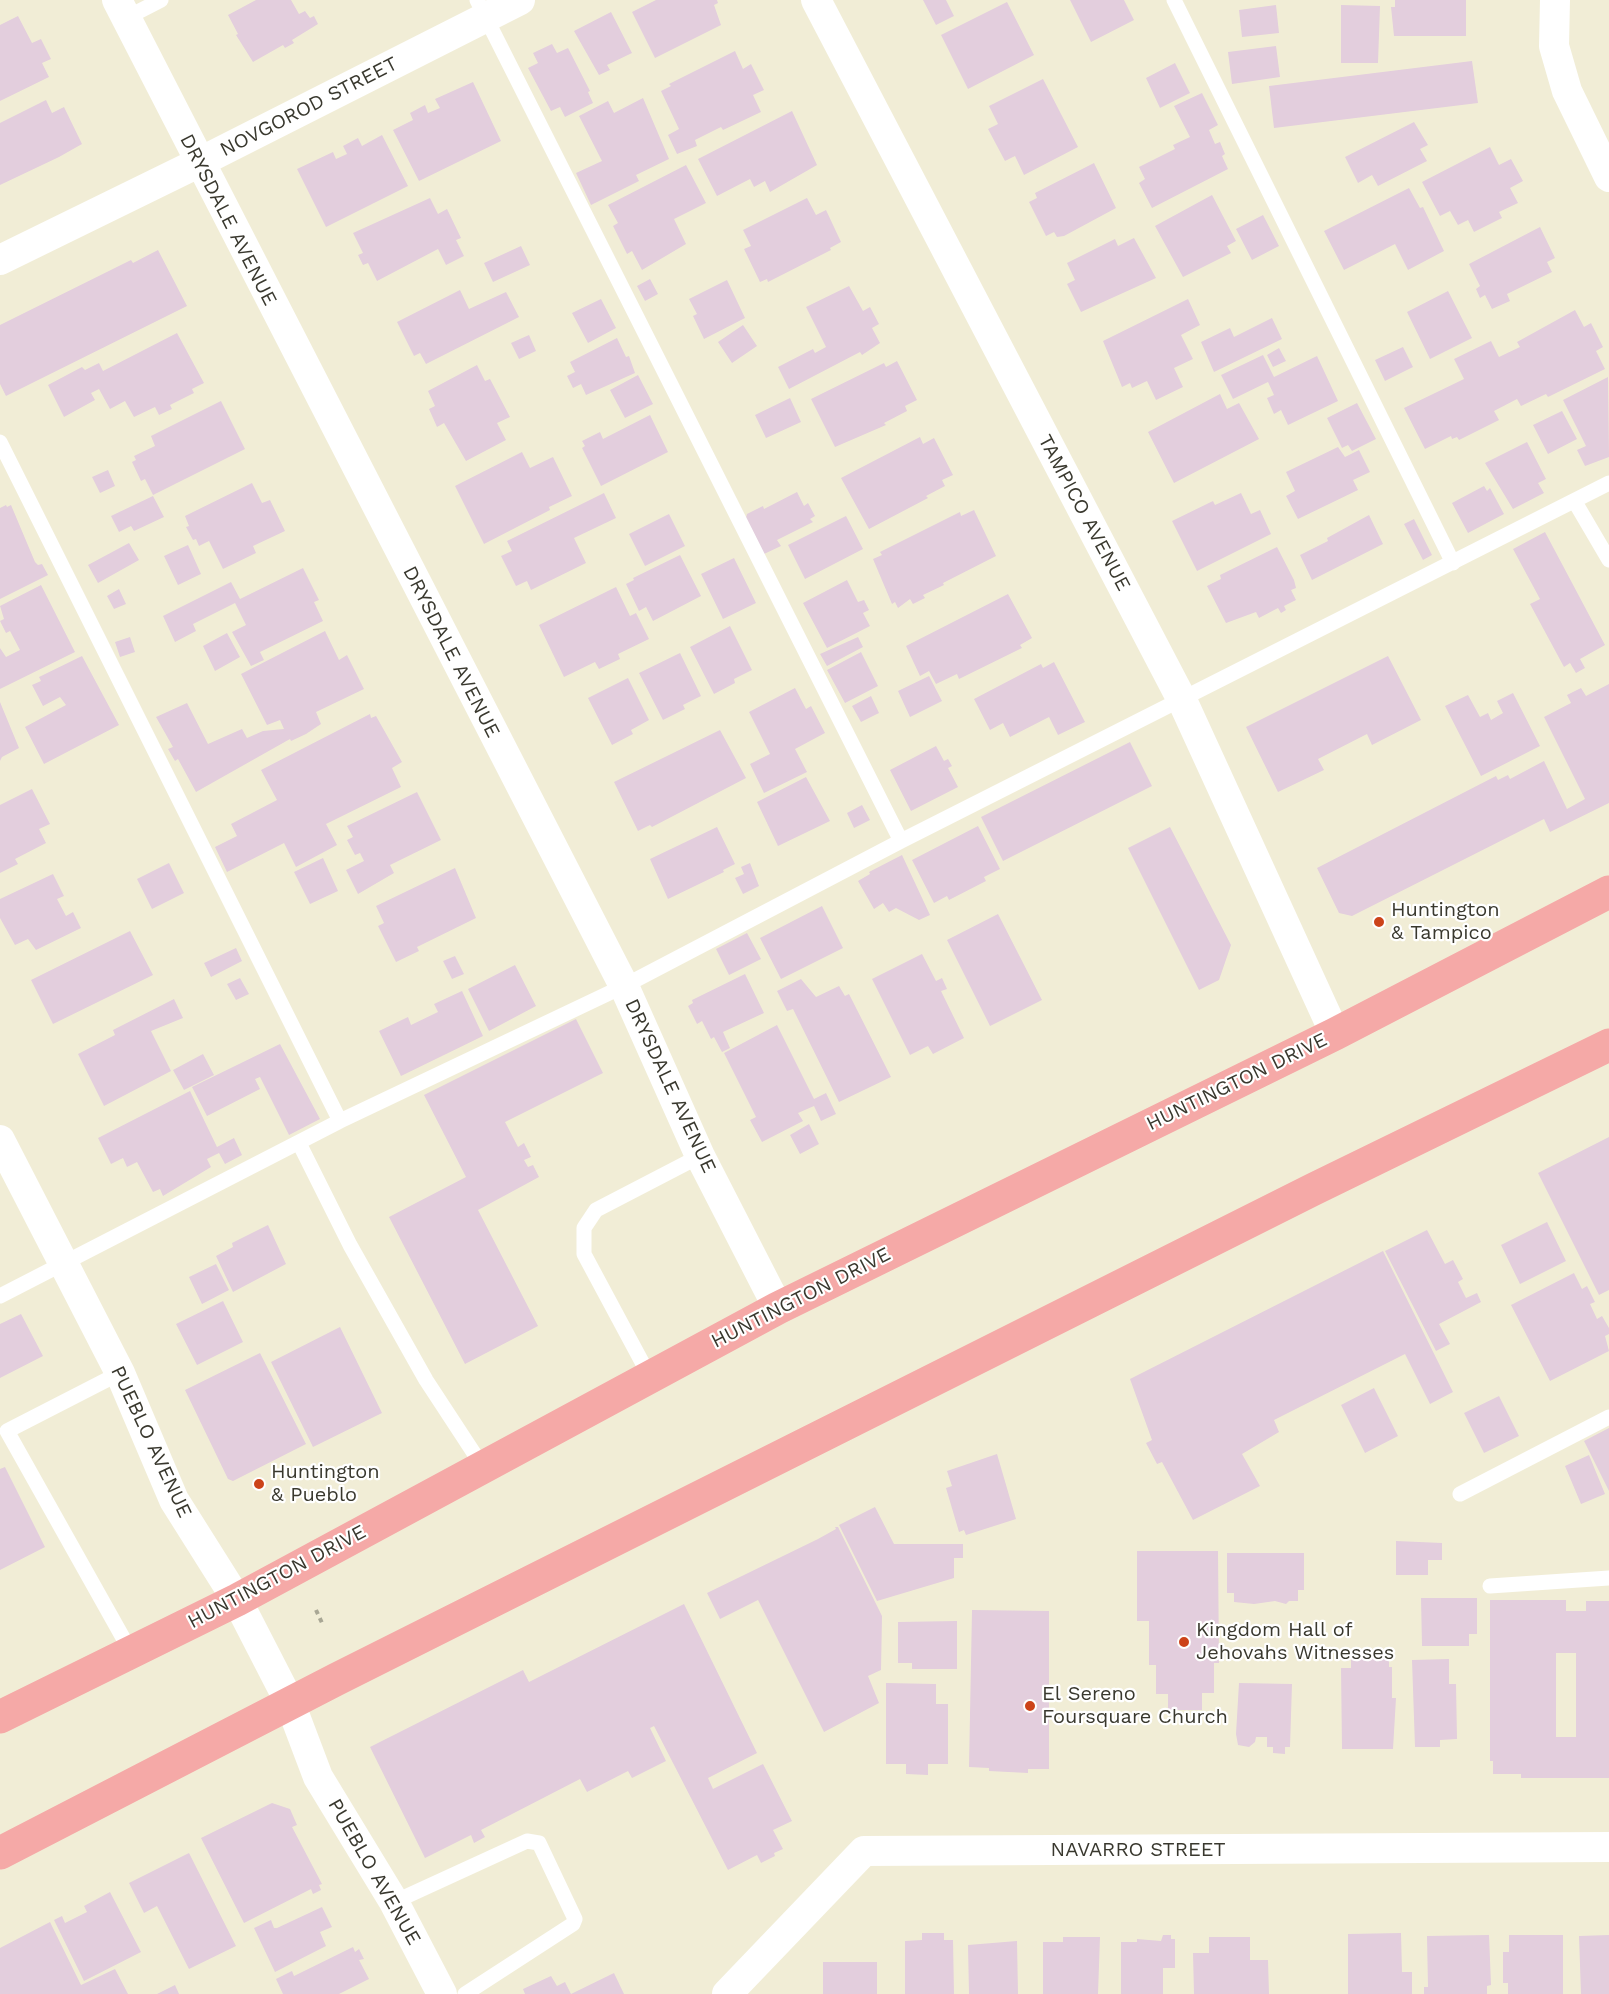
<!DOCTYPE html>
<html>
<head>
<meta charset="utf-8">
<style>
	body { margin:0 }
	canvas { display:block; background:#f1edd6 }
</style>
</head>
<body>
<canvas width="1609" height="1994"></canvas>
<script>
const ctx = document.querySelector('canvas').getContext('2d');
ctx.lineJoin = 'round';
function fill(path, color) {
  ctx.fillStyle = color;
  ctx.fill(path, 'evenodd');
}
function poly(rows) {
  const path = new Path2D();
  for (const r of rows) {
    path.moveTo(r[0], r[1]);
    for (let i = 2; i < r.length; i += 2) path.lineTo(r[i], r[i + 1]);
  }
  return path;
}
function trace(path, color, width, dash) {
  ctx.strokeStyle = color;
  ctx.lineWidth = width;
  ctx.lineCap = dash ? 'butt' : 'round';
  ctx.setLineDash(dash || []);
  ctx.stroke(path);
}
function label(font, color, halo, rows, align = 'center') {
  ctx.font = font + ' "Work Sans",sans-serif';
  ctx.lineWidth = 4.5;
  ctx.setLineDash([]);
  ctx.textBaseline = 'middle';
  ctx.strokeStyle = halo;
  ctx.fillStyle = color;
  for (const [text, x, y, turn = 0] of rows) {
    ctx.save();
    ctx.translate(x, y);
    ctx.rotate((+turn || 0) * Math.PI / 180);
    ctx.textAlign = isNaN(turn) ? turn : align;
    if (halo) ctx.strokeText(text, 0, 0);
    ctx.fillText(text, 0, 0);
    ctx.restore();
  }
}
fill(poly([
	[256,0,291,0,299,14,305,11,310,18,314,16,318,24,292,40,294,43,285,48,283,45,253,62,236,35,238,34,228,15],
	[656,0,717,0,718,3,714,5,721,25,655,58,632,12],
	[923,0,946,0,954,16,936,25],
	[1070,0,1124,0,1134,20,1091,42],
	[1395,0,1466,0,1466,36,1394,36,1391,7,1395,7],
	[1007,2,1034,55,968,89,941,35],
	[1276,5,1279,33,1242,37,1239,10],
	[1341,5,1380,6,1378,63,1341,63],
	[611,12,632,53,607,65,610,70,599,75,574,31],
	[18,16,32,43,41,39,51,59,42,63,49,77,0,101,0,25],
	[552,44,557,53,568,48,590,91,588,92,593,103,565,117,560,107,551,111,528,68,538,63,533,53],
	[1276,46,1280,77,1232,84,1228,52],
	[735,51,743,69,751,64,764,90,753,95,761,112,723,130,721,127,695,140,697,146,677,154,668,135,679,129,661,91,671,86,669,84],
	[1472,61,1478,103,1274,128,1269,86],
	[1175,63,1190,93,1160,108,1146,78],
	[1043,79,1078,147,1024,175,1015,156,1005,161,988,129,998,124,989,106],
	[473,82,501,141,419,181,393,130,413,120,410,113,425,105,428,113,440,108,435,99],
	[1202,93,1218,125,1209,130,1215,144,1220,142,1225,154,1222,156,1228,169,1152,208,1139,183,1145,179,1139,167,1175,149,1173,145,1190,137,1174,106],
	[643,98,669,159,636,175,639,181,591,205,576,173,602,161,579,116,608,101,614,113],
	[46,100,52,113,64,107,82,144,59,157,0,185,0,123],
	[792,111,817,165,770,192,765,181,754,187,750,179,717,196,698,159],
	[1414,122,1428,145,1420,149,1427,161,1378,186,1372,175,1358,183,1345,157],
	[382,135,408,186,326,227,297,169,333,152,336,159,347,154,343,146,358,138,362,146],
	[1490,147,1499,165,1511,159,1523,181,1510,188,1518,203,1499,212,1502,218,1474,232,1468,220,1458,225,1450,211,1440,216,1422,182],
	[1094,163,1116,208,1064,236,1057,237,1054,232,1046,236,1029,202,1037,198,1035,193],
	[686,165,706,203,674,219,686,244,642,270,632,251,627,254,613,226,618,223,608,205],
	[1409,188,1420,208,1423,207,1444,251,1408,270,1395,244,1344,270,1324,231],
	[1212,195,1236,241,1227,246,1231,253,1183,277,1155,226],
	[430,198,438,214,447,209,461,238,456,240,464,256,446,265,438,249,377,281,368,263,363,265,358,255,363,253,353,233],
	[807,198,816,215,826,210,841,242,830,248,831,250,768,282,767,279,760,282,744,249,751,246,743,230],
	[1263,215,1279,246,1252,260,1236,229],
	[1540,227,1555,258,1547,262,1552,272,1507,294,1510,301,1492,309,1485,295,1480,298,1476,289,1480,286,1469,264],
	[1134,238,1156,278,1081,312,1067,284,1075,280,1067,263,1115,239,1118,246],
	[521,246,530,265,493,282,484,263],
	[158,250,187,306,6,396,0,384,0,325,131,260,133,263],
	[650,279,658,294,645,301,637,286],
	[727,280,745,318,704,339,693,316,697,314,689,299],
	[849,286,863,311,870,307,879,324,872,328,880,343,862,355,860,352,789,389,778,367,813,349,815,353,826,347,806,307],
	[460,290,469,309,506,292,519,317,426,364,420,353,414,356,397,322],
	[1448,291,1472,338,1430,359,1407,312],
	[601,299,616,328,588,343,572,313],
	[1188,299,1200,325,1181,335,1193,359,1174,368,1183,387,1156,400,1147,381,1132,388,1130,383,1122,387,1103,341],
	[1575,310,1584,327,1591,323,1603,347,1596,351,1605,369,1548,397,1546,394,1521,406,1517,399,1494,411,1499,420,1459,440,1457,437,1452,439,1451,436,1425,449,1404,408,1464,379,1454,359,1491,341,1499,357,1520,347,1517,342],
	[1272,318,1282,339,1214,372,1201,342,1230,328,1234,337],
	[743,325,757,346,732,363,718,342],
	[177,333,204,383,192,389,194,393,170,405,172,409,159,415,155,407,134,417,125,401,110,409,99,389,91,393,95,400,64,417,48,385,82,367,85,370,99,363,103,371],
	[529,335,536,351,519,359,511,343],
	[617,338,626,357,629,356,635,373,586,395,581,384,573,388,567,376,575,372,570,362],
	[1403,347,1413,367,1385,381,1375,360],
	[1279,348,1286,361,1273,367,1267,355],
	[1263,355,1274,377,1317,356,1338,401,1288,425,1281,410,1274,414,1267,398,1274,395,1268,382,1233,399,1221,375],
	[897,361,917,400,905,406,907,411,884,423,886,425,835,447,811,399,884,363,886,367],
	[477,365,485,381,490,379,510,417,497,423,506,440,466,461,444,423,437,427,429,409,435,406,428,391],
	[638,375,653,404,625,418,610,390],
	[1608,377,1609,457,1585,466,1577,450,1586,446,1563,400],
	[1220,394,1227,409,1239,403,1259,439,1174,483,1148,432],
	[790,398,801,422,766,438,755,415],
	[221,401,245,449,153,495,145,479,141,481,132,462,136,460,134,456,155,446,151,436],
	[1357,403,1376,439,1352,451,1348,445,1342,448,1327,418],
	[1562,411,1577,439,1548,454,1533,425],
	[650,415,668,452,601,486,582,448,585,446,582,441,600,432,603,439],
	[920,437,923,444,934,438,953,475,942,480,945,486,926,496,928,498,869,529,841,478],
	[1527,442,1546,479,1538,483,1544,493,1513,509,1485,463],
	[1338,447,1345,457,1359,450,1370,472,1353,480,1358,490,1298,519,1286,496,1295,491,1286,472],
	[522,452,530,468,553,457,572,496,549,507,550,510,484,544,455,486],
	[108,470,115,486,100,493,92,477],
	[252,483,262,503,270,500,285,531,253,546,256,553,223,569,209,541,199,546,196,539,193,540,186,527,189,526,185,516],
	[1484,486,1487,491,1490,488,1504,514,1468,533,1452,503],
	[797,492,804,506,808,503,815,516,810,519,813,522,777,540,781,546,764,554,746,518,747,514,763,506,764,509],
	[604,493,616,518,574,538,586,563,531,590,527,581,516,586,501,556,512,551,507,541],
	[1241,493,1251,514,1260,510,1271,534,1197,571,1172,521,1213,501,1215,505],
	[153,496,164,517,134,531,131,526,119,532,111,516],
	[6,505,7,507,11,505,35,562,38,565,42,564,48,575,0,599,0,508],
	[974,510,996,556,943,583,944,585,923,595,925,598,913,604,910,599,898,608,895,602,892,604,873,559,882,555,880,552,960,512,961,516],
	[669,514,685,546,645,566,629,534],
	[1369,515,1383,544,1312,580,1300,555,1328,541,1327,538],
	[846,516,863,549,805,579,788,545],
	[1414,519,1432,555,1423,560,1404,524],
	[1545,532,1605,645,1580,659,1585,668,1576,673,1570,663,1564,667,1530,604,1540,599,1513,549],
	[129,543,139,560,98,583,88,565],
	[188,545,201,574,178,585,164,556],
	[1277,547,1294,580,1296,588,1291,590,1296,600,1284,606,1286,610,1281,613,1278,608,1259,618,1256,612,1226,623,1207,586,1221,579,1220,575],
	[680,555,701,596,653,621,646,607,639,611,626,584,634,580,633,578],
	[734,558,756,603,723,619,701,574],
	[303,568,319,600,314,602,323,621,260,652,264,660,251,666,232,632,246,625,235,603,193,624,196,631,175,642,163,616,231,582,240,599],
	[847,580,858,602,864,600,869,610,863,613,870,626,827,648,803,603],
	[41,585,75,652,0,689,0,648,6,657,20,650,10,631,6,633,0,621,4,619,0,606],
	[616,587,630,616,636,613,649,639,618,654,620,659,599,669,595,662,564,677,539,625],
	[119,589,126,604,114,609,107,596],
	[1008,594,1032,638,1020,645,1022,648,959,679,957,674,936,684,929,671,920,676,906,646],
	[730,626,752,670,734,679,735,683,714,694,690,647],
	[325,631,339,660,347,655,364,689,316,712,321,724,306,734,291,741,290,739,196,792,178,759,175,761,168,749,173,747,156,717,187,703,208,744,242,729,247,738,263,731,284,729,280,720,267,725,241,674],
	[227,633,240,657,215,671,203,646],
	[130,637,135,652,120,657,115,642],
	[858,637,863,647,827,666,820,654],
	[861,652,878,686,845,703,827,670],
	[680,653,701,696,683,705,685,709,663,720,639,673],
	[82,656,119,725,44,764,25,727,66,705,60,697,43,706,32,685,41,681,39,677],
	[1388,656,1421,720,1372,745,1367,734,1318,759,1324,770,1278,792,1246,727],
	[1054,662,1085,722,1058,735,1049,717,1010,737,1003,723,990,730,974,699,1041,664,1043,668],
	[929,676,942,701,910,717,898,691],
	[628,678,649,720,631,730,633,734,612,745,588,698],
	[1609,684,1609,803,1550,832,1544,819,1352,916,1339,913,1317,868,1496,776,1498,780,1508,775,1510,779,1544,761,1567,809,1585,799,1544,717,1571,703,1567,695,1581,688,1586,696],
	[795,688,806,709,811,706,825,733,795,749,807,772,764,793,750,764,770,754,749,712],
	[1513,693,1540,746,1481,776,1445,706,1468,695,1480,717,1488,713,1491,720,1503,713,1497,701],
	[871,696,879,713,861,722,852,706],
	[0,702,19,748,2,757,0,761],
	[370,714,371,718,376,716,402,762,392,768,401,787,326,824,337,845,296,867,284,843,227,872,215,847,237,836,231,824,277,800,261,770],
	[720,730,746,778,652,827,650,825,638,831,614,782],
	[1130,742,1152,786,1003,861,981,817],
	[936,746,944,761,948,759,952,766,948,768,958,787,911,811,890,770],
	[806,777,830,821,778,846,757,802],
	[32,789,50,824,39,829,46,843,15,859,18,864,0,873,0,805],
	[417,792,441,840,390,865,394,873,358,894,346,870,364,861,360,853,355,855,347,840,353,837,347,826],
	[862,805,870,820,854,828,847,813],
	[978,826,1000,869,984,877,986,881,949,900,947,896,934,903,912,860],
	[717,827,735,864,723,870,724,872,668,899,650,859],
	[1170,827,1231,945,1219,980,1199,990,1128,848],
	[902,855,930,915,919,920,896,908,889,912,883,903,874,909,858,881,870,874,869,872],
	[323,858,338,891,310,904,294,872],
	[169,863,184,893,152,909,137,879],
	[750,863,759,886,743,894,735,878,744,874,741,867],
	[455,868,476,918,417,947,419,951,396,962,378,926,384,923,376,906],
	[53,874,64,896,57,899,66,916,73,912,81,928,36,950,28,939,15,945,0,918,0,899],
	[822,906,843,948,781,979,760,938],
	[998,914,1042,1000,990,1026,947,940],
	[130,931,153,975,53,1024,31,980],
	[747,933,761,959,729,975,716,949],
	[236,948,242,961,211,977,204,963],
	[922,954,936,981,942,978,947,989,941,991,964,1038,933,1054,928,1046,910,1055,872,979],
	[455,956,464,974,452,979,443,961],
	[515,965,536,1006,489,1031,468,989],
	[745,974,764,1013,723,1032,730,1048,722,1052,714,1037,711,1039,702,1021,697,1024,688,1006,693,1003,692,1000],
	[240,978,249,994,236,1000,227,984],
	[801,979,816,997,839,986,845,996,849,994,891,1077,839,1102,793,1009,787,1011,777,991],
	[462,991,483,1036,401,1076,379,1031,408,1017,411,1025,438,1012,434,1004],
	[174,999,183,1018,151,1031,171,1071,104,1106,78,1054,115,1035,113,1030],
	[576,1019,603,1073,505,1122,518,1147,524,1143,531,1157,524,1160,528,1167,533,1165,539,1177,478,1210,538,1326,465,1364,389,1217,466,1177,424,1095],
	[777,1025,814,1099,826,1093,836,1114,821,1121,814,1106,798,1113,803,1121,762,1142,750,1120,756,1117,724,1053],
	[280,1044,320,1119,289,1135,260,1077,255,1079,260,1089,207,1116,192,1087],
	[203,1054,214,1075,184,1090,173,1070],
	[190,1091,217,1147,234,1138,242,1155,225,1164,219,1153,207,1159,211,1167,163,1196,160,1189,153,1192,137,1162,127,1167,123,1158,111,1164,98,1138],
	[809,1124,819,1144,800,1154,790,1135],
	[1609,1137,1609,1290,1599,1295,1538,1173],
	[1547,1222,1566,1261,1520,1284,1501,1245],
	[268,1225,286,1264,233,1292,216,1256,233,1247,232,1243],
	[1427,1230,1445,1264,1453,1260,1463,1279,1458,1282,1466,1298,1477,1293,1481,1302,1439,1324,1450,1344,1436,1351,1385,1251],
	[1383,1251,1453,1392,1430,1404,1405,1354,1274,1420,1279,1432,1242,1454,1260,1486,1193,1520,1162,1462,1157,1464,1146,1443,1152,1440,1130,1379],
	[216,1264,229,1290,202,1304,189,1277],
	[1574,1273,1582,1289,1587,1286,1595,1302,1590,1304,1597,1319,1602,1316,1609,1328,1609,1334,1605,1336,1609,1351,1550,1381,1511,1305],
	[223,1301,243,1342,197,1365,176,1324],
	[21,1314,43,1356,0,1378,0,1324],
	[340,1327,382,1413,313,1447,271,1362],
	[260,1353,306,1444,233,1481,228,1479,185,1390],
	[1374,1388,1398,1436,1365,1453,1341,1405],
	[1499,1396,1519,1436,1484,1453,1464,1413],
	[1609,1428,1609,1491,1584,1441],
	[997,1454,1016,1519,966,1535,964,1530,959,1532,946,1488,952,1486,947,1471],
	[1589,1455,1605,1494,1581,1504,1565,1466],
	[5,1467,45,1547,0,1570,0,1469],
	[875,1507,894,1544,963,1544,963,1558,954,1558,954,1578,877,1601,839,1525],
	[835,1527,838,1527,882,1616,881,1670,868,1676,879,1703,824,1732,758,1600,720,1619,707,1593,818,1539,836,1529],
	[1396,1541,1442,1543,1442,1560,1428,1560,1428,1575,1396,1575],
	[1137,1551,1218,1551,1219,1663,1214,1663,1214,1693,1202,1693,1202,1710,1168,1710,1168,1694,1156,1694,1156,1665,1149,1665,1149,1621,1137,1621],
	[1227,1553,1304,1553,1304,1590,1298,1590,1298,1601,1289,1601,1286,1604,1275,1601,1254,1604,1234,1602,1234,1593,1227,1593],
	[1421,1598,1477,1598,1477,1634,1469,1634,1469,1646,1422,1646],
	[1490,1600,1566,1600,1566,1611,1586,1611,1586,1601,1609,1601,1609,1778,1521,1778,1521,1774,1493,1774,1493,1761,1490,1761],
	[1556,1653,1576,1653,1576,1737,1556,1737],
	[684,1604,757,1753,708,1778,713,1789,763,1764,792,1821,773,1830,783,1849,774,1853,775,1856,761,1863,757,1855,728,1870,654,1726,650,1728,666,1761,632,1778,628,1771,587,1792,580,1779,481,1830,485,1837,474,1843,471,1835,425,1858,370,1747,523,1670,529,1682],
	[972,1610,1049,1611,1049,1769,1028,1769,1028,1773,989,1771,989,1768,969,1767],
	[957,1621,957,1669,912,1669,912,1663,898,1663,898,1622],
	[1364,1653,1372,1653,1372,1658,1389,1658,1389,1667,1392,1667,1392,1698,1396,1698,1393,1749,1342,1749,1341,1668,1351,1668,1351,1658,1364,1658],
	[1449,1659,1449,1684,1456,1684,1457,1739,1440,1740,1440,1747,1415,1747,1412,1660],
	[886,1683,936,1684,936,1704,948,1704,948,1764,928,1764,928,1775,906,1774,906,1764,886,1764],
	[1239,1683,1292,1684,1290,1747,1285,1747,1285,1754,1273,1753,1273,1747,1267,1747,1267,1737,1256,1737,1255,1742,1249,1747,1238,1745,1236,1734],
	[272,1803,290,1809,297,1825,292,1827,322,1884,319,1885,321,1890,313,1894,311,1889,244,1923,201,1838],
	[189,1853,236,1946,189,1969,157,1906,144,1913,129,1883],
	[110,1892,141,1952,84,1981,54,1920,62,1916,65,1923,87,1912,84,1906],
	[322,1907,332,1927,320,1932,326,1946,275,1972,254,1928,271,1920,274,1928,277,1928],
	[50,1922,81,1985,115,1969,128,1994,0,1994,0,1948],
	[922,1933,944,1933,944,1940,953,1940,954,1994,905,1994,905,1941,922,1940],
	[1401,1933,1402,1972,1412,1972,1412,1994,1348,1994,1348,1934],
	[1163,1935,1171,1935,1171,1939,1175,1939,1175,1968,1163,1968,1163,1994,1121,1994,1121,1942,1137,1942,1137,1939,1161,1941],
	[1489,1935,1491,1985,1487,1986,1487,1994,1424,1994,1424,1987,1428,1987,1427,1936],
	[1509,1935,1563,1935,1563,1994,1508,1994,1508,1983,1503,1983,1503,1952,1509,1952],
	[1609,1935,1609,1994,1581,1994,1579,1936],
	[1063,1937,1100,1937,1098,1994,1043,1994,1043,1942,1063,1942],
	[1209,1937,1250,1937,1250,1960,1268,1960,1269,1994,1194,1994,1193,1953,1209,1953],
	[1017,1941,1018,1994,969,1994,968,1945],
	[353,1947,355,1952,359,1949,364,1959,359,1960,369,1979,339,1994,283,1994,276,1979,292,1971,294,1976],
	[823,1962,877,1962,877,1994,823,1994],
	[614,1973,624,1994,525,1994,523,1989,551,1976,557,1986,565,1982,571,1994],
	[175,1985,179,1994,157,1994]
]), '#e3cedd');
trace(poly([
	[316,1610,323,1625]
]), '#a9a795', 4, [4.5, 4.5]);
trace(poly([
	[477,0,901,841],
	[1174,0,1453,563],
	[126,18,161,0],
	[0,442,340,1121],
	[1575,502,1609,560],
	[299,1143,350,1245,426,1380,483,1467],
	[0,1296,340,1121,624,986,901,841,1609,483],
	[120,1373,7,1431,131,1652],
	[650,1377,584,1254,584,1228,596,1210,700,1156],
	[1460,1494,1609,1417],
	[1490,1586,1609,1578],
	[394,1902,527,1841,539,1843,575,1919,573,1924,465,1994]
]), '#fff', 15);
trace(poly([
	[117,0,624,986,700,1156,778,1308],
	[816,0,1182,700,1335,1034],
	[1555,0,1554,46,1567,91,1609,177],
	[0,260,198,163,520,0],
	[0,1140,120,1373,174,1500,237,1600,290,1703,318,1777,394,1902,442,1994],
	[727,1994,864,1851,1609,1847]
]), '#fff', 30);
trace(poly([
	[0,1717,237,1600,778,1308,1335,1034,1609,892],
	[0,1853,337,1679,1314,1189,1609,1045]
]), '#f5a9a7', 33);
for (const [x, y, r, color] of [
	[1379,922,6,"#cc4319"],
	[259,1484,6,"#cc4319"],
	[1184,1642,6,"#cc4319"],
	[1030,1706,6,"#cc4319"]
]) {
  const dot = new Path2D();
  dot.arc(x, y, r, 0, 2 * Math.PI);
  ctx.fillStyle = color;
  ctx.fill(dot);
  trace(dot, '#fff', 2);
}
label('20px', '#39382e', '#fff', [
	["NOVGOROD STREET",309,107,-27],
	["DRYSDALE AVENUE",228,220,63],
	["TAMPICO AVENUE",1084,513,62],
	["DRYSDALE AVENUE",451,652,63],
	["HUNTINGTON DRIVE",1237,1082,-26],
	["DRYSDALE AVENUE",670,1086,65],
	["HUNTINGTON DRIVE",801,1298,-27],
	["PUEBLO AVENUE",151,1442,65],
	["HUNTINGTON DRIVE",277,1577,-28],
	["NAVARRO STREET",1138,1850],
	["PUEBLO AVENUE",374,1872,60]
]);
label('20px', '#39382e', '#fff', [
	["Huntington",1391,910],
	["& Tampico",1391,933],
	["Huntington",271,1472],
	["& Pueblo",271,1495],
	["Kingdom Hall of",1196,1630],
	["Jehovahs Witnesses",1196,1653],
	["El Sereno",1042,1694],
	["Foursquare Church",1042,1717]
], 'left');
</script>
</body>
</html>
